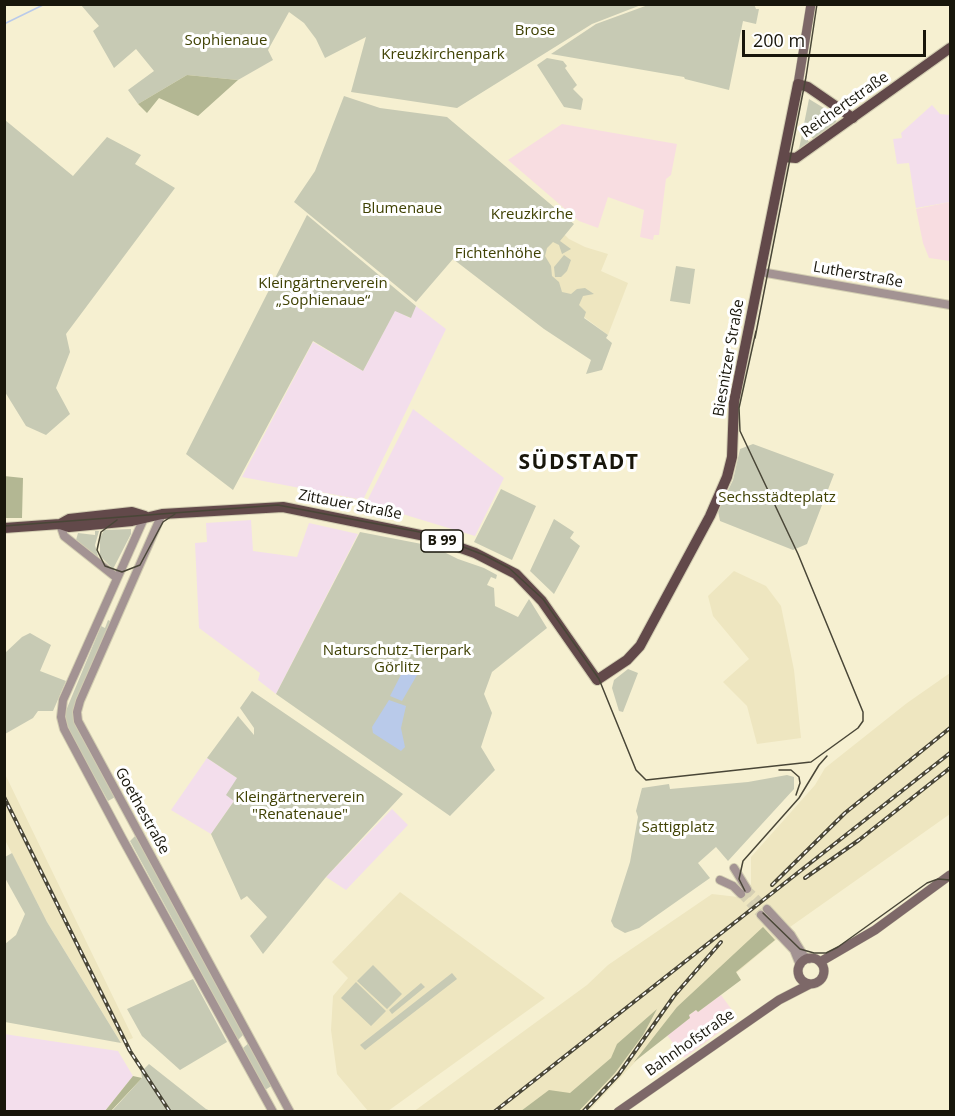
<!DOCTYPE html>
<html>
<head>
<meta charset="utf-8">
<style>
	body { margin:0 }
	#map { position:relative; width:955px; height:1116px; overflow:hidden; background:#f6f0d1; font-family:"Open Sans",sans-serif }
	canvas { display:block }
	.frame { position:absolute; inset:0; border:6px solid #18160b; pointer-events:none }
	.scale { position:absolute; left:742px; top:30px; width:184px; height:27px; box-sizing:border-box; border:3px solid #18160b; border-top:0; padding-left:8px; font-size:18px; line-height:21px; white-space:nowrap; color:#18160b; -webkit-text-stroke:4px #fff; paint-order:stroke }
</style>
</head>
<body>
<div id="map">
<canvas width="955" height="1116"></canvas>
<div class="frame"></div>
<div class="scale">200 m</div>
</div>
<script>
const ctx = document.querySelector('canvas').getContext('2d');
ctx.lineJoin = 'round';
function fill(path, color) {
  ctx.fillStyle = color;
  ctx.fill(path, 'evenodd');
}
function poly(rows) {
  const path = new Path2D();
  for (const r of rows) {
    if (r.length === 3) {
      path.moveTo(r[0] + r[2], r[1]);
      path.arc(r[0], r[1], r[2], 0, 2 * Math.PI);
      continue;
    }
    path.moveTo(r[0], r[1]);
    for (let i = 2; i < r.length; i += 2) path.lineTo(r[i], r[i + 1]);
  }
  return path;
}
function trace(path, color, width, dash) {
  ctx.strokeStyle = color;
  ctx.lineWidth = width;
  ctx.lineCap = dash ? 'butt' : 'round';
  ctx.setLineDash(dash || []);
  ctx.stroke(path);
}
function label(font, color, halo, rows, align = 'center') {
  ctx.font = font + ' "Open Sans",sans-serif';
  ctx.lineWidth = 6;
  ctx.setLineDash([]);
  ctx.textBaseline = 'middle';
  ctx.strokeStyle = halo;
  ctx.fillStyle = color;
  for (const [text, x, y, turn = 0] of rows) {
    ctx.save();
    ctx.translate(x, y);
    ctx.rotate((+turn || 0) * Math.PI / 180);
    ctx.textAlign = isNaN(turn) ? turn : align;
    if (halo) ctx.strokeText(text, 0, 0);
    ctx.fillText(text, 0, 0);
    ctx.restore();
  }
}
fill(poly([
	[562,124,677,144,671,175,666,179,659,235,654,235,653,240,640,237,644,210,608,197,598,228,579,221,508,160],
	[950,202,950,261,929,258,923,243,916,209],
	[721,995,732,1010,729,1025,684,1058,667,1035,690,1018,688,1016,696,1010,698,1012]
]), '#f8dde1');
fill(poly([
	[932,105,940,114,950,115,950,202,916,208,909,163,897,164,893,139,902,138,901,133],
	[416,306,446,329,363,500,242,477,313,342,363,371,395,310,410,318],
	[413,409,504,478,475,536,366,503],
	[251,520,253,551,297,557,309,523,358,534,276,694,258,680,260,673,199,628,195,543,207,542,206,523],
	[207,758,237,778,234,801,211,834,171,810],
	[392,809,408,825,346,890,326,877],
	[4,1034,118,1051,133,1076,105,1111,5,1111]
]), '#f3deec');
fill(poly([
	[556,226,569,239,585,247,608,254,601,271,628,283,608,335,524,272],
	[734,571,766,586,781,606,794,670,801,738,757,744,747,706,723,682,749,659,713,616,708,596],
	[950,673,950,814,790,927,771,906,758,919,777,939,654,1042,589,1111,413,1112,587,985,608,965,712,894,738,897,751,885,751,857,815,785,825,768,907,703],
	[4,772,133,1038,121,1043,47,922,5,840],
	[400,892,545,998,388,1111,368,1111,337,1074,331,1030,333,996,348,978,332,962]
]), '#eee6c0');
fill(poly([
	[754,4,756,9,759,9,756,24,743,21,729,90,685,79,684,77,551,54,596,24,648,5],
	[81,5,641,5,592,24,457,108,351,92,366,37,325,58,316,39,304,23,289,12,268,50,273,60,238,80,187,75,138,104,128,90,154,71,136,49,114,68,93,31,99,26],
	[547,58,563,61,567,66,565,68,577,85,573,89,583,99,581,110,564,107,537,65],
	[344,96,380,108,447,117,574,224,560,241,571,249,562,254,559,245,553,242,547,248,545,256,551,266,552,276,559,282,562,292,571,294,577,289,585,288,594,294,583,296,579,305,586,312,584,318,608,335,606,338,612,343,602,370,586,374,591,360,544,329,453,259,416,302,294,202,315,171],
	[809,99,837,116,836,122,813,139,811,136,807,139,809,142,799,149],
	[5,120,73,176,107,137,141,155,135,164,175,188,66,334,70,352,56,388,70,414,46,435,26,426,5,392],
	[307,215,416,306,411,318,395,311,363,371,313,341,233,490,186,454],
	[564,255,571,260,567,271,561,277,555,277,554,267],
	[676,266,695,269,690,304,670,301],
	[753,444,834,474,807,544,793,550,720,521,718,511,733,480,740,449],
	[501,489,536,506,512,560,474,542],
	[554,519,574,532,570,538,580,546,554,594,530,571],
	[131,529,131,534,113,569,100,556,100,538,104,530],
	[95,531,99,531,95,545,99,560,76,540,78,533,95,535],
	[360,532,432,546,458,559,484,568,497,575,496,579,491,577,487,585,494,588,495,606,518,617,529,599,547,628,492,672,484,694,492,713,481,747,495,770,450,816,276,694],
	[108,620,112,622,73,713,117,796,108,801,67,727,65,713,101,626,105,628],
	[30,633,51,645,40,671,66,681,53,711,38,711,33,718,5,734,5,653,22,637],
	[628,669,638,673,623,712,619,711,612,688,614,680],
	[252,691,403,794,326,877,263,954,250,936,267,917,247,896,241,900,211,834,234,801,226,795,237,778,207,758,238,716,254,735,254,728,240,708],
	[787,775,794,777,794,789,728,861,716,847,698,863,710,878,639,928,625,933,614,927,611,921,630,862,638,817,636,811,642,788,669,784,670,789,748,782],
	[136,835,245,1033,238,1040,130,841],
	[12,853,47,922,121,1043,5,1022,5,944,16,935,25,914,5,878,5,857],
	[373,965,402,994,387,1009,357,981],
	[452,973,457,979,365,1050,360,1045],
	[193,979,227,1042,180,1070,142,1036,127,1009],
	[356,982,386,1011,371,1026,341,998],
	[421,983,425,987,392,1014,389,1010],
	[250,1042,273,1085,265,1090,243,1048],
	[149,1064,206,1109,211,1111,111,1112,142,1078,141,1072]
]), '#c7cab4');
fill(poly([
	[187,75,238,80,198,116,159,98,147,113,138,104],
	[4,476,23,478,22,518,5,518],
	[763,927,775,940,736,972,741,980,698,1012,696,1010,689,1015,690,1018,634,1062,677,1007],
	[657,1009,643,1035,615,1073,579,1111,521,1111,549,1090,570,1093,611,1058,617,1044],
	[133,1076,142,1078,111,1111,105,1111]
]), '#b3b793');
fill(poly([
	[405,667,417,675,402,701,390,696],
	[389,700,406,706,401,728,405,747,401,751,373,733,372,727]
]), '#b9caea');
trace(poly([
	[4,24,45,4]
]), '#b9caea', 1.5);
trace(poly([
	[747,889,767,909],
	[741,894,761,915]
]), '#d5cfb3', 8, [8, 4]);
const tertiary = poly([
	[761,272,950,305],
	[162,514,80,701,77,712,78,721,290,1112],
	[145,516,63,700,61,717,64,729,122,838,273,1112],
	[60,524,64,536,117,578],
	[734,868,747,889],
	[720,880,733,886,741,894],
	[767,909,791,935,804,956,809,959],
	[761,915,794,950,800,965]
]);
const secondary = poly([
	[798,84,811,4],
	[811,971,13],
	[820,962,875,930,950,875],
	[618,1112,779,1000,810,984]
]);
const primary = poly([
	[784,157,796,158,950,48],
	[60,524,69,519,132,512,145,516],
	[4,528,60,524,69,527,132,521,162,514,283,507,430,537,475,553,516,574,542,601,597,680,627,660,640,646,710,516,727,477,732,457,734,402,798,84,808,87,853,118]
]);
trace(tertiary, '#d2cdb1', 10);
trace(secondary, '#d2cdb1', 10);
trace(primary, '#d2cdb1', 12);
trace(tertiary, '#a39393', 8);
trace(secondary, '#7d6868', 9);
trace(primary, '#62494a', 10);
trace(poly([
	[755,338,806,77,817,4],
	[117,520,101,532,97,550,105,566,122,572,140,565,163,522,175,514],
	[4,526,278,505,430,534,484,555,509,568,543,599,599,679,636,770,646,780,811,762,858,728,863,721,863,712,798,554,740,431,739,408,756,331],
	[779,770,791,770,799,777,800,783,796,795],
	[745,891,739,879,743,861,799,798,819,765,827,756],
	[763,913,800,949,814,953,826,953,838,947,927,883,938,879,950,880]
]), '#494637', 1.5);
const rail = poly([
	[4,797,130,1051,170,1112],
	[805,878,859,840,950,768],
	[772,885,845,813,950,728],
	[494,1112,950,753],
	[583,1112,619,1074,674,996,721,942]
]);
trace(rail, '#494637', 4);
trace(rail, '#fff', 1.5, [4.5]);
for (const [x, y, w] of [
	[442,541,42]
]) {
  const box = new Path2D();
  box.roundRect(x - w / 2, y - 11, w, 22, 4.5);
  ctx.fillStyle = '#fff';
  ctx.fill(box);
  trace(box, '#18160b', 1.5);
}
label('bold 14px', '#18160b', null, [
	["B 99",442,541]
]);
label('15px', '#404204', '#fff', [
	["Brose",535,31],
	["Sophienaue",226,41],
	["Kreuzkirchenpark",443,55],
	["Blumenaue",402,209],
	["Kreuzkirche",532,215],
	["Fichtenhöhe",498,254],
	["Kleingärtnerverein",323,284],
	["„Sophienaue“",323,301],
	["Sechsstädteplatz",777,498],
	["Naturschutz-Tierpark",397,651],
	["Görlitz",397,668],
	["Kleingärtnerverein",300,798],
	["\"Renatenaue\"",300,815],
	["Sattigplatz",678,828]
]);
label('15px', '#18160b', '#fff', [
	["Reichertstraße",845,105,-35],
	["Lutherstraße",858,275,10],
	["Biesnitzer Straße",729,358,-80],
	["Zittauer Straße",350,505,11],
	["Goethestraße",142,811,61],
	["Bahnhofstraße",690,1043,-35]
]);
ctx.letterSpacing = '1.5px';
label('bold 21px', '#18160b', '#fff', [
	["SÜDSTADT",579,463]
]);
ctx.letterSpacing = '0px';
</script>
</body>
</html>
